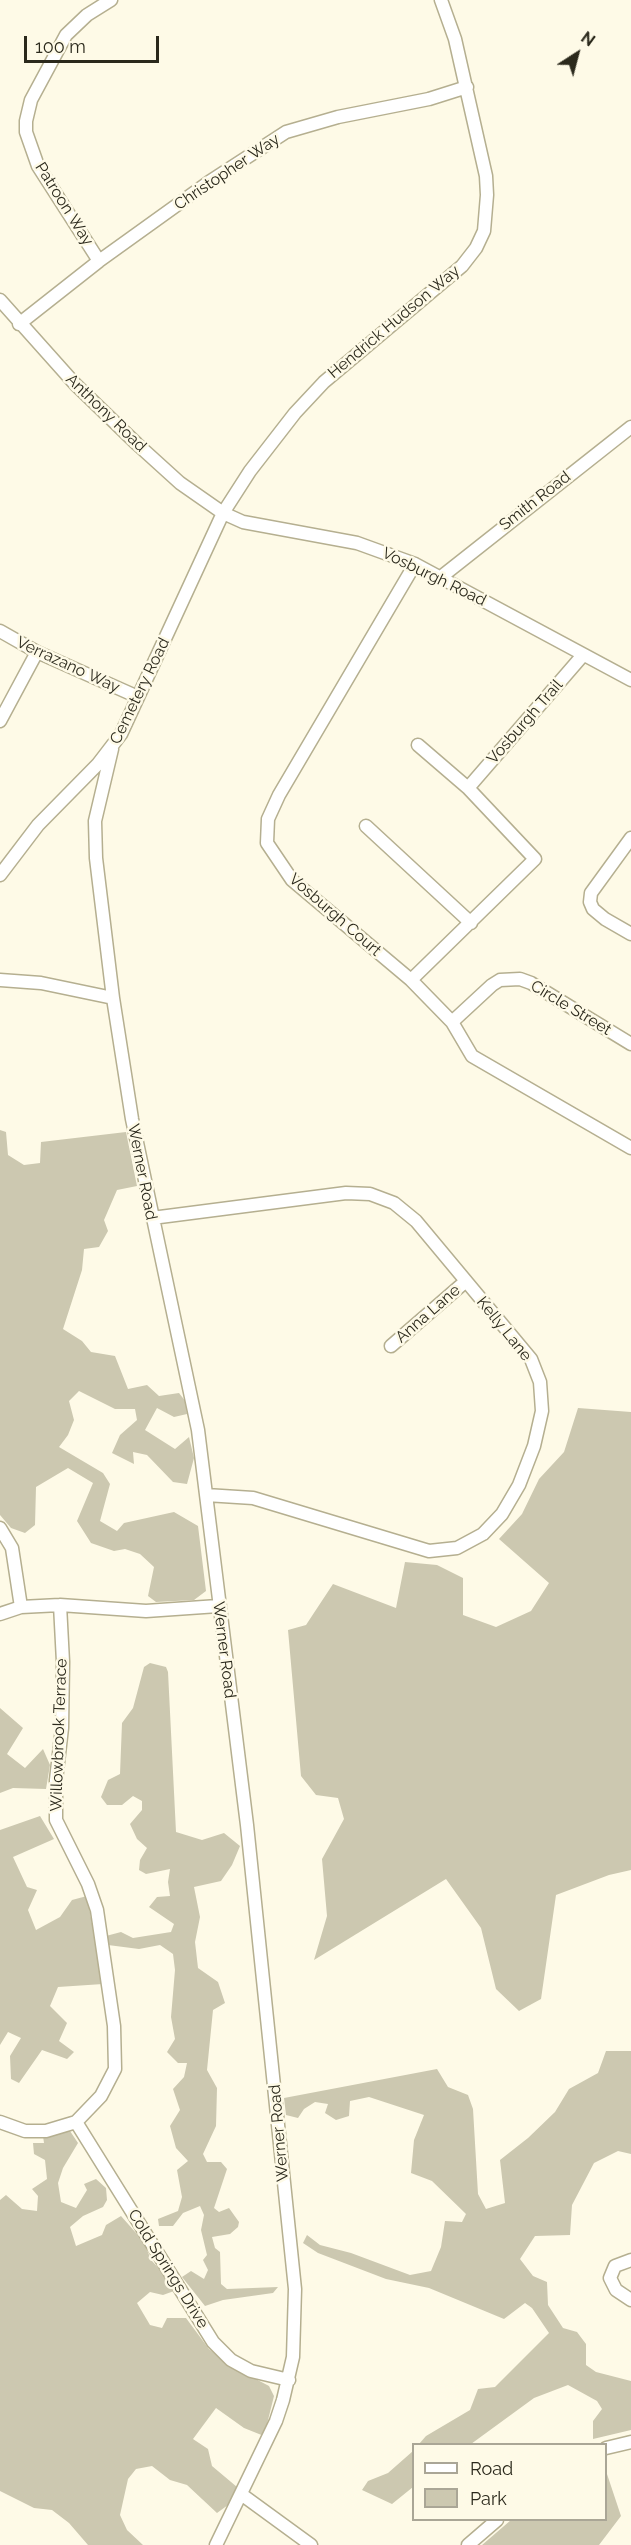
<!DOCTYPE html>
<html>
<head>
<meta charset="utf-8">
<style>
	body { margin:0 }
	#map { position:relative; width:631px; height:2545px; overflow:hidden; background:#fefae7; font-family:Raleway,sans-serif }
	canvas { display:block }
	.legend { position:absolute; left:412px; top:2443px; width:195px; height:78px; box-sizing:border-box; background:#fefae7; border:2px solid #aaa696; margin:0; padding:8px 10px; list-style:none; font-size:18px; color:#2b291c }
	.legend li { display:flex; align-items:center; gap:12px; height:30px }
	.legend b { width:30px; border:2px solid #aaa696 }
	.north { position:absolute; left:547px; top:24px; width:60px; height:60px; -webkit-text-stroke:4px #fefae7; paint-order:stroke; rotate:36deg; font-size:16px; font-weight:700; line-height:24px; text-align:center; color:#2b291c }
	.north::after { content:''; display:block; margin:auto; width:21px; height:27px; background:#2b291c; clip-path:polygon(50% 0,100% 100%,50% 72%,0 100%) }
	.scale { position:absolute; left:24px; top:36px; width:135px; height:27px; box-sizing:border-box; border:3px solid #2b291c; border-top:0; padding-left:8px; font-size:18px; line-height:21px; white-space:nowrap; color:#2b291c; -webkit-text-stroke:4px #fefae7; paint-order:stroke }
</style>
</head>
<body>
<div id="map">
<canvas width="631" height="2545"></canvas>
<ul class="legend">
<li><b style="height:8px;background:#fff"></b>Road</li>
<li><b style="height:16px;background:#ccc8b0"></b>Park</li>
</ul>
<div class="north">N</div>
<div class="scale">100 m</div>
</div>
<script>
const ctx = document.querySelector('canvas').getContext('2d');
ctx.lineJoin = 'round';
function fill(path, color) {
  ctx.fillStyle = color;
  ctx.fill(path, 'evenodd');
}
function poly(rows) {
  const path = new Path2D();
  for (const r of rows) {
    path.moveTo(r[0], r[1]);
    for (let i = 2; i < r.length; i += 2) path.lineTo(r[i], r[i + 1]);
  }
  return path;
}
function trace(path, color, width, dash) {
  ctx.strokeStyle = color;
  ctx.lineWidth = width;
  ctx.lineCap = dash ? 'butt' : 'round';
  ctx.setLineDash(dash || []);
  ctx.stroke(path);
}
function label(font, color, halo, rows, align = 'center') {
  ctx.font = font + ' Raleway,sans-serif';
  ctx.lineWidth = 5;
  ctx.setLineDash([]);
  ctx.textBaseline = 'middle';
  ctx.strokeStyle = halo;
  ctx.fillStyle = color;
  for (const [text, x, y, turn = 0] of rows) {
    ctx.save();
    ctx.translate(x, y);
    ctx.rotate((+turn || 0) * Math.PI / 180);
    ctx.textAlign = isNaN(turn) ? turn : align;
    if (halo) ctx.strokeText(text, 0, 0);
    ctx.fillText(text, 0, 0);
    ctx.restore();
  }
}
fill(poly([
	[0,1130,6,1132,8,1155,24,1165,40,1163,41,1142,126,1132,137,1186,117,1190,104,1220,108,1231,99,1247,84,1249,82,1270,63,1329,82,1341,91,1352,115,1356,128,1389,147,1385,159,1396,179,1393,186,1402,187,1414,174,1417,157,1408,145,1430,175,1449,189,1437,194,1458,187,1484,173,1482,147,1455,133,1452,134,1464,112,1453,120,1435,137,1420,135,1409,115,1409,79,1391,69,1401,74,1420,68,1435,59,1447,103,1473,110,1484,100,1521,117,1531,124,1523,174,1512,198,1526,206,1591,194,1600,156,1602,148,1596,154,1567,140,1554,125,1549,114,1551,91,1543,77,1521,93,1483,68,1468,36,1487,35,1525,25,1533,11,1528,0,1515],
	[578,1408,631,1412,631,1870,609,1875,556,1895,541,1999,519,2011,496,1989,481,1928,446,1879,314,1960,327,1916,322,1859,344,1819,338,1798,316,1795,301,1776,288,1630,306,1625,333,1584,396,1608,405,1562,437,1565,463,1578,463,1615,496,1627,531,1611,549,1583,499,1539,522,1514,539,1479,564,1452],
	[150,1663,166,1667,168,1672,176,1832,202,1840,224,1833,240,1846,232,1865,221,1881,194,1887,200,1917,195,1942,198,1968,218,1982,225,2003,213,2010,207,2070,217,2088,216,2126,203,2154,207,2162,221,2162,227,2169,214,2208,219,2212,229,2208,239,2222,238,2227,230,2234,212,2237,215,2248,220,2252,221,2284,227,2289,278,2287,273,2293,223,2300,205,2306,182,2277,191,2271,204,2279,208,2270,203,2260,207,2255,201,2230,204,2215,200,2206,183,2213,173,2226,159,2226,158,2219,178,2211,182,2197,177,2170,188,2161,176,2148,170,2126,180,2110,173,2089,184,2077,187,2063,178,2063,167,2052,175,2039,171,2017,175,1970,173,1954,160,1945,139,1949,108,1945,106,1936,121,1932,133,1938,171,1932,174,1924,149,1907,157,1897,170,1896,168,1882,170,1869,146,1874,139,1870,140,1860,147,1848,137,1839,130,1824,142,1810,142,1801,133,1796,122,1805,107,1805,101,1797,108,1780,120,1774,122,1723,133,1708,144,1667],
	[0,1708,23,1728,7,1754,25,1768,43,1749,50,1765,46,1789,13,1788,0,1793],
	[40,1816,54,1839,13,1857,27,1887,37,1890,28,1910,36,1930,60,1917,72,1900,87,1896,103,1984,58,1987,50,2006,67,2023,59,2041,74,2052,67,2059,42,2050,19,2083,11,2079,10,2056,21,2038,8,2032,0,2045,0,1830],
	[606,2051,631,2051,631,2154,618,2151,594,2163,572,2205,570,2235,535,2236,520,2259,533,2276,547,2282,548,2305,563,2328,577,2332,586,2344,586,2365,596,2372,631,2381,631,2430,593,2439,593,2421,602,2409,597,2401,568,2385,534,2398,471,2444,419,2444,426,2436,470,2410,478,2389,495,2387,549,2333,532,2308,525,2303,504,2319,429,2288,386,2279,318,2253,303,2243,307,2235,320,2245,351,2253,410,2275,431,2271,441,2247,445,2221,462,2222,466,2214,432,2181,411,2173,414,2140,424,2115,369,2097,350,2101,349,2116,336,2120,325,2113,328,2104,315,2102,304,2109,298,2118,286,2115,284,2098,437,2069,448,2087,468,2095,473,2109,478,2194,486,2209,505,2203,500,2160,528,2138,555,2112,569,2089,598,2073],
	[70,2131,78,2143,63,2168,58,2183,61,2202,76,2208,87,2190,84,2184,96,2179,106,2188,107,2200,103,2207,83,2216,70,2227,76,2246,102,2235,106,2225,121,2216,144,2242,151,2260,166,2276,174,2291,163,2295,150,2292,137,2303,150,2325,162,2328,167,2318,186,2318,209,2349,231,2366,269,2386,274,2396,264,2436,244,2428,216,2408,193,2439,208,2449,212,2466,237,2487,228,2505,217,2513,187,2485,170,2480,152,2466,136,2469,128,2479,120,2515,127,2530,143,2545,88,2545,69,2523,52,2510,34,2508,0,2491,0,2200,6,2195,22,2209,37,2211,38,2196,32,2189,47,2179,45,2160,34,2154,33,2143,44,2143,43,2136],
	[413,2451,413,2487,392,2504,362,2490,368,2481,388,2473],
	[606,2471,621,2516,599,2545,482,2545,511,2520,606,2520]
]), '#ccc8b0');
const minor = poly([
	[99,261,38,166,26,132,26,121,31,100,66,35,87,15,111,0],
	[0,300,75,384,137,444,180,483,223,513,243,522,357,543,415,564,631,680],
	[19,324,99,261,209,182,286,132,338,117,429,99,467,87],
	[415,564,279,795,268,819,267,843,292,880,411,980,452,1022,472,1056,631,1148],
	[441,577,631,427],
	[0,631,37,652,138,697],
	[0,721,37,652],
	[112,749,95,821,96,858,113,998,132,1119,198,1430,247,1825,295,2289,293,2357,283,2400,276,2421,216,2545],
	[468,788,583,655],
	[366,826,471,923],
	[631,838,591,893,590,902,593,909,605,919,631,934],
	[0,875,38,825,98,764,121,734,223,513,250,471,295,413,324,382,462,266,476,248,484,231,487,195,486,176,455,39,441,0],
	[0,980,41,983,113,998],
	[411,980,535,859,468,788,418,745],
	[452,1022,492,985,500,980,520,979,531,983,631,1044],
	[152,1218,346,1193,370,1194,394,1203,416,1221,531,1359,540,1382,542,1411,534,1446,519,1485,502,1514,483,1534,457,1548,429,1551,253,1498,206,1495],
	[391,1346,466,1281],
	[0,1528,12,1548,21,1607],
	[0,1614,21,1607,60,1605,146,1611,218,1606],
	[0,2122,25,2131,46,2131,76,2122,101,2096,115,2069,114,2026,97,1910,88,1884,56,1820,56,1780,62,1728,63,1662,60,1605],
	[76,2122,213,2342,231,2360,251,2371,289,2380],
	[631,2260,615,2266,610,2278,616,2290,631,2300],
	[606,2448,631,2442],
	[241,2494,311,2545],
	[468,2545,497,2520]
]);
trace(minor, '#b5af90', 15);
trace(minor, '#fff', 12);
label('16px', '#2b291c', '#fefae7', [
	["Christopher Way",227,172,-34],
	["Patroon Way",64,204,58],
	["Hendrick Hudson Way",394,322,-40],
	["Anthony Road",106,413,44],
	["Smith Road",535,501,-38],
	["Vosburgh Road",434,577,26],
	["Verrazano Way",68,665,25],
	["Cemetery Road",140,691,-64],
	["Vosburgh Trail",525,722,-49],
	["Vosburgh Court",335,915,41],
	["Circle Street",571,1008,31],
	["Werner Road",142,1172,79],
	["Anna Lane",428,1314,-41],
	["Kelly Lane",504,1329,51],
	["Werner Road",224,1650,83],
	["Willowbrook Terrace",59,1735,-88],
	["Werner Road",279,2133,-95],
	["Cold Springs Drive",168,2269,58]
]);
</script>
</body>
</html>
